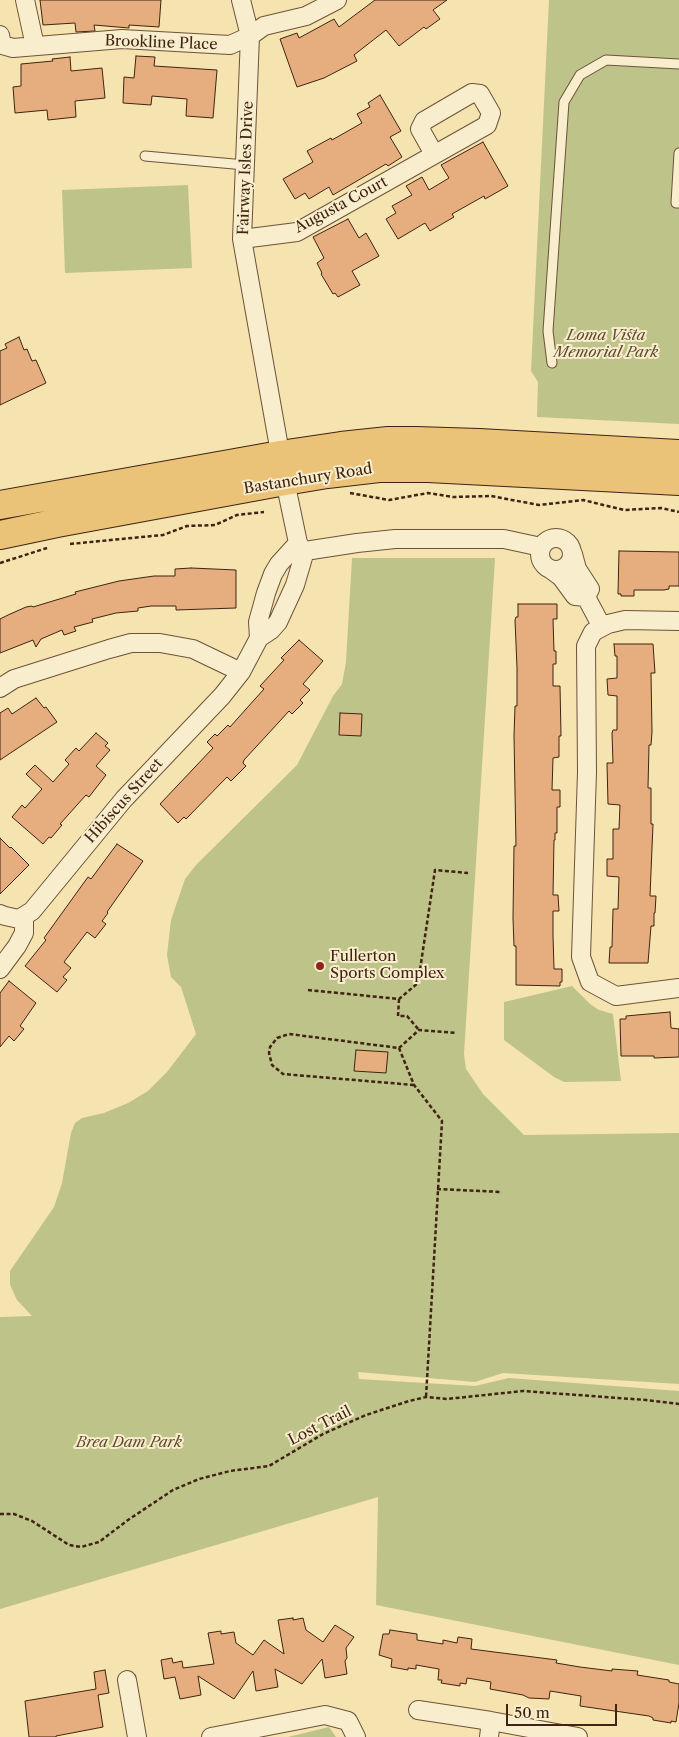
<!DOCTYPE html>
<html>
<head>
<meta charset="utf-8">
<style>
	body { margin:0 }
	#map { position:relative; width:679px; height:1737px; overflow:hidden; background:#f5e3b0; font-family:"Libre Caslon Text",serif }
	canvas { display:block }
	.scale { position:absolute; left:506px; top:1704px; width:111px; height:22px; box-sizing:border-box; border:2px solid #402312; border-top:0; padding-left:6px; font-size:15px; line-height:18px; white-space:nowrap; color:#402312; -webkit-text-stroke:4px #f8edcc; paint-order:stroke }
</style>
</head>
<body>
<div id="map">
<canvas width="679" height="1737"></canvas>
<div class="scale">50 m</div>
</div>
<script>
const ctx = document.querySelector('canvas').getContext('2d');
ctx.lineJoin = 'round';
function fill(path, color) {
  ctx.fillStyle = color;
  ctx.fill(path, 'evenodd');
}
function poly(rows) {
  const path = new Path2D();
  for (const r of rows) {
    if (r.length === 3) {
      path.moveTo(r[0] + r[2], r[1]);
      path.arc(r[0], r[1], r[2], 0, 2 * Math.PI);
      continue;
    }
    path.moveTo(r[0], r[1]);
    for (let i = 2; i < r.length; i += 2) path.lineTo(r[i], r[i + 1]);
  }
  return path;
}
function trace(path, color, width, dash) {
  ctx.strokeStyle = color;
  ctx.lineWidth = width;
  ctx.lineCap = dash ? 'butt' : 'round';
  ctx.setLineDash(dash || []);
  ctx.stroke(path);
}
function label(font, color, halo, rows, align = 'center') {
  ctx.font = font + ' "Libre Caslon Text",serif';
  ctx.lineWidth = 4;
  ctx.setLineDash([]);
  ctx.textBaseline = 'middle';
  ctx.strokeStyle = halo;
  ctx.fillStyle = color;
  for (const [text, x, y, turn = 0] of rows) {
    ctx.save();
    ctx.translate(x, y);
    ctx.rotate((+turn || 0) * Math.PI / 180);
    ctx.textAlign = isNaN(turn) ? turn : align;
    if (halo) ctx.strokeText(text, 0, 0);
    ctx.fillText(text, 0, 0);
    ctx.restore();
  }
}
fill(poly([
	[549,0,679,0,679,424,537,417,538,382,531,371],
	[188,185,192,268,65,273,62,190],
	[352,558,495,558,464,1054,466,1069,483,1094,524,1135,679,1133,679,1384,503,1373,475,1382,358,1372,359,1379,475,1386,509,1378,679,1391,679,1665,376,1605,378,1497,0,1609,0,1317,32,1316,17,1300,10,1285,10,1271,54,1207,62,1183,71,1133,75,1123,82,1118,104,1113,128,1103,148,1091,167,1072,196,1034,181,987,171,977,167,955,171,920,185,879,196,865,297,765,333,696,342,684,346,662],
	[572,986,590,1004,599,1010,613,1014,621,1081,564,1082,554,1077,504,1040,504,1002],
	[329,1727,336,1737,288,1737]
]), '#bec38a');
const building = poly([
	[40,0,161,0,159,27,129,25,129,28,94,25,95,31,76,32,75,23,43,25,40,0],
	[375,0,447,0,433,10,440,19,426,29,424,27,399,46,386,30,354,55,357,61,324,78,297,87,280,39,297,33,299,38,334,19,339,27,375,0],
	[136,56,155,57,154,66,217,70,213,118,186,116,187,99,152,96,151,105,123,103,124,77,134,78,136,56],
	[70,57,71,71,102,68,105,98,75,101,76,117,48,120,47,110,15,113,13,87,21,86,21,64,53,61,52,59,70,57],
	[380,95,401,131,390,137,402,157,388,166,386,164,333,195,329,187,309,199,305,193,295,199,283,179,313,162,307,151,331,138,332,140,362,123,357,114,370,107,368,103,380,95],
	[483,142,508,186,485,199,484,196,452,214,454,217,430,231,425,223,398,239,386,219,396,213,392,206,412,195,406,186,422,177,429,190,449,178,441,165,483,142],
	[348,219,359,238,366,233,379,256,352,271,360,285,338,297,335,293,333,294,321,274,322,273,317,263,324,258,313,237,348,219],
	[19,337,24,350,27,349,32,361,36,360,46,383,0,405,0,351,7,348,5,344,19,337],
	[619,551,679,552,679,586,669,586,669,589,664,590,634,590,634,596,621,596,621,594,618,594,619,551],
	[191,568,236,570,236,608,176,610,176,606,151,606,138,608,138,611,116,613,92,619,93,622,74,627,76,631,64,635,62,630,41,639,36,647,33,640,0,653,0,619,8,615,26,607,32,606,33,607,76,594,75,592,119,581,154,576,175,576,175,569,191,568],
	[518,604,557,604,557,619,553,619,554,651,556,651,556,664,553,664,553,686,560,686,561,736,559,736,559,757,553,758,552,790,560,790,560,807,557,807,557,833,555,833,555,840,554,840,553,895,558,895,559,911,553,911,553,935,554,969,562,969,562,982,560,982,560,986,516,985,516,946,514,946,513,918,514,846,516,846,514,736,515,706,517,706,517,668,515,620,516,617,518,617,518,604],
	[299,640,323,661,303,684,310,690,300,700,303,703,292,714,289,711,279,722,244,760,243,763,246,766,231,781,227,777,186,819,184,817,178,823,160,804,213,748,207,742,215,734,217,736,228,725,230,727,255,699,264,689,260,686,284,660,281,658,299,640],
	[614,644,653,644,655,673,651,673,652,732,651,745,649,745,648,788,651,788,651,824,653,824,650,896,656,896,655,913,654,913,654,926,651,926,648,963,609,963,610,947,612,947,613,909,618,909,619,877,607,876,607,859,613,859,613,829,619,829,620,805,608,804,607,763,613,763,612,733,613,730,617,730,617,696,608,695,607,679,617,678,617,656,615,656,614,644],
	[36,698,44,708,46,707,57,722,0,760,0,713,8,708,12,714,36,698],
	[340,713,362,714,361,736,339,735,340,713],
	[96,733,108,743,105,746,110,750,96,766,106,775,89,797,86,795,60,824,62,825,51,838,49,837,43,844,12,817,22,805,25,808,42,789,26,774,35,765,53,782,69,764,65,760,76,748,79,751,96,733],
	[0,838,10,848,11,847,29,865,0,894,0,838],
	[117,844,143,861,107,912,108,913,102,921,106,924,95,938,87,932,64,962,71,968,63,977,67,980,57,992,25,966,46,940,44,938,88,877,91,879,117,844],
	[9,981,36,1003,20,1026,24,1029,14,1041,9,1036,0,1047,0,993,9,981],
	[670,1012,671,1028,679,1029,679,1057,654,1058,654,1056,621,1056,620,1019,626,1019,626,1016,670,1012],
	[356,1050,388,1052,386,1073,354,1071,356,1050],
	[293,1618,293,1620,303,1618,306,1630,323,1642,335,1625,354,1637,346,1648,347,1658,345,1661,347,1674,325,1678,322,1659,302,1684,275,1669,278,1687,256,1691,253,1671,234,1699,198,1676,201,1695,180,1699,175,1677,164,1679,161,1660,172,1658,173,1663,182,1661,183,1668,214,1664,208,1633,221,1631,221,1634,234,1632,236,1643,253,1655,264,1640,284,1654,278,1620,293,1618],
	[390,1630,417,1634,417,1640,443,1644,443,1640,457,1643,458,1637,472,1639,471,1649,557,1660,556,1663,580,1667,612,1671,612,1669,638,1671,637,1675,669,1680,669,1682,679,1684,679,1703,676,1722,671,1721,671,1723,653,1720,653,1718,649,1716,580,1706,581,1696,550,1691,549,1699,529,1698,523,1695,490,1689,491,1682,467,1678,466,1684,460,1683,460,1686,441,1683,442,1680,438,1680,439,1669,416,1665,416,1669,408,1668,408,1670,391,1667,392,1659,379,1655,383,1634,389,1634,390,1630],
	[105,1670,109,1693,98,1695,103,1727,56,1736,56,1737,29,1737,25,1701,96,1689,94,1672,105,1670]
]);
fill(building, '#e6ae7e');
trace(building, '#402312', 1);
const service = poly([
	[679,153,676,203,679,203],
	[145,156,245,165],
	[552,363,548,331,564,102,580,75,606,60,679,64]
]);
const minor = poly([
	[25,0,35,46],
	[241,0,250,36,242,239,285,481,298,543,301,548,305,551],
	[0,35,2,45,13,48,122,39,230,45,250,36,264,26,306,16,337,0],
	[242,239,297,232,487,125,491,113,480,94,472,93,424,121,420,129,434,154],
	[556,554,16],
	[305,551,357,543,395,539,504,539,541,547],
	[573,554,577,569,590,589,586,597],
	[550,569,561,577,575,596,586,597],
	[586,597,602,627],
	[679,621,625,620,608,624,593,632,586,646,587,772,581,957,590,982,616,996,679,988],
	[259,638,271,630,278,622,295,585,305,551],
	[0,688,14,679,109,649,131,643,160,643,193,649,241,672],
	[0,914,5,916,19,919,32,911,124,799,222,696,241,672,259,638,258,622,266,593,273,574,279,564,298,543],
	[0,969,17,946,24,933,24,916],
	[127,1680,137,1737],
	[418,1710,491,1721,578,1737],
	[211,1737,325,1715,348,1721,356,1737],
	[489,1737,491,1721]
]);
const primary = poly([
	[0,505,280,455,341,446,388,441,416,441,479,443,679,454],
	[0,535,57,523,285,481,327,474,379,468,428,468,679,481]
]);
trace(service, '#6d533a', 11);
trace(minor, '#6d533a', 20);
trace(primary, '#402312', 30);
trace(poly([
	[350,493,389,500,428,493,453,497,491,496,539,505,583,500,624,510,661,508,679,512],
	[70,544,163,535,187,526,215,525,237,515,264,512],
	[0,563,47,548],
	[308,990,399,999,418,983,435,870,468,873],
	[399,999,398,1016,407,1016,419,1030],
	[399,1048,419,1030,457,1033],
	[414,1085,283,1074,272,1065,269,1053,270,1047,277,1038,289,1034,399,1048,414,1085,442,1121,426,1397],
	[437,1189,502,1192],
	[0,1514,14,1514,32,1521,69,1545,81,1547,99,1542,128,1520,173,1490,199,1479,230,1471,269,1466,323,1434,366,1415,409,1401,426,1397,447,1399,523,1391,646,1400,679,1404]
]), '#402312', 2.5, [4, 2.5]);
trace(service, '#f8edcc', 9);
trace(minor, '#f8edcc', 18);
trace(primary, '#eac278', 28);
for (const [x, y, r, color] of [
	[320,966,5,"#8f2418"]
]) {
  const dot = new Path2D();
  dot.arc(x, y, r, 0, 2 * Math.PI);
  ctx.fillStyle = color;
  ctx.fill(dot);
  trace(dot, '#f8edcc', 2);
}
label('15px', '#402312', '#f8edcc', [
	["Brookline Place",161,43,2],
	["Fairway Isles Drive",246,168,-88],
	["Augusta Court",341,205,-28],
	["Bastanchury Road",308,479,-9],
	["Hibiscus Street",124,801,-48],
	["Lost Trail",320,1426,-27]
]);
label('italic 15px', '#604b30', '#f8edcc', [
	["Loma Vista",606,336],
	["Memorial Park",606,353],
	["Brea Dam Park",129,1443]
]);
label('15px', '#402312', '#f8edcc', [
	["Fullerton",330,957],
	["Sports Complex",330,974]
], 'left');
</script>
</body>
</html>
